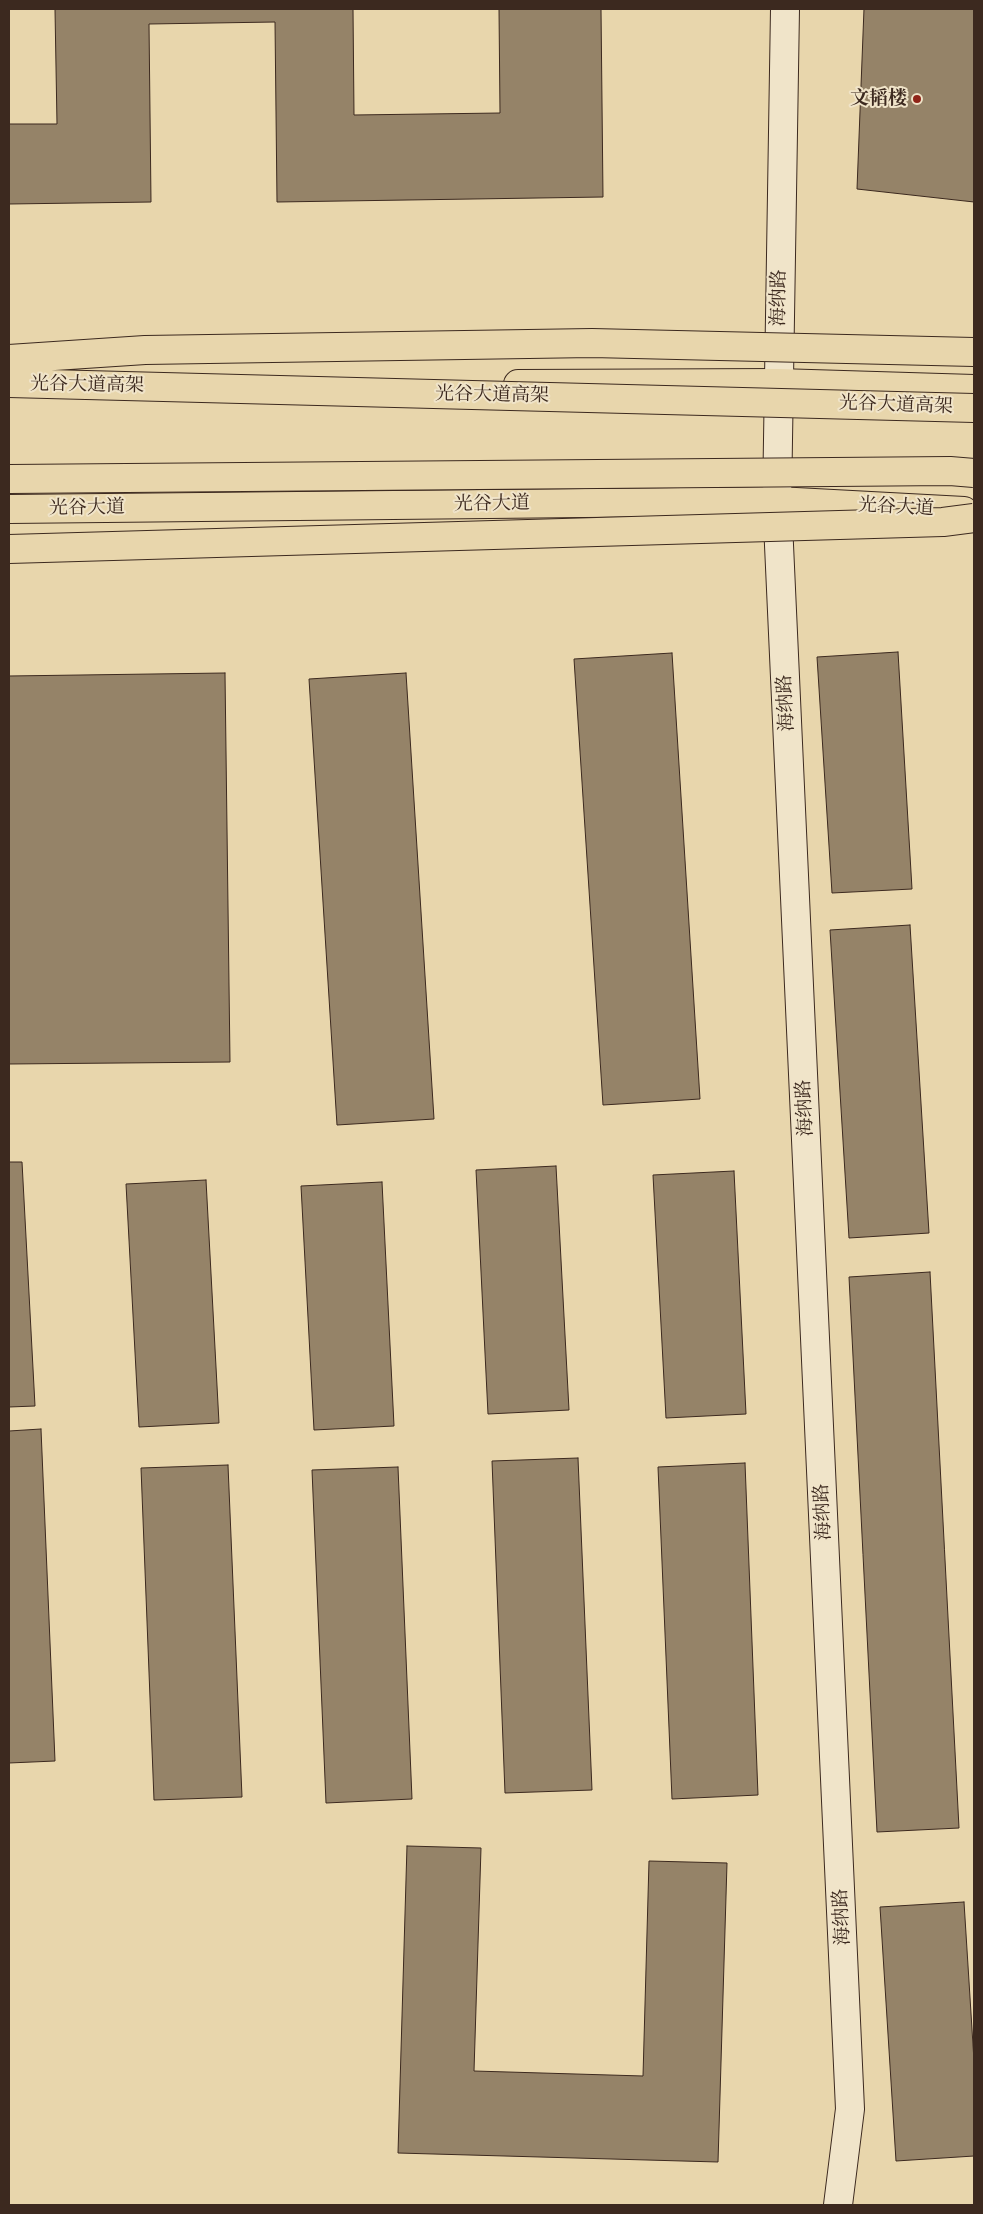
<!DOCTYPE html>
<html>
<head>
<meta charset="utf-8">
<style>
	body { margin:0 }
	#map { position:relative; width:983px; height:2214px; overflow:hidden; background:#e8d6ac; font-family:"EB Garamond",serif }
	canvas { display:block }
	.frame { position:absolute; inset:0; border:10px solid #3c291f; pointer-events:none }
</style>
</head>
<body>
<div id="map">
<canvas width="983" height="2214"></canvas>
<div class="frame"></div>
</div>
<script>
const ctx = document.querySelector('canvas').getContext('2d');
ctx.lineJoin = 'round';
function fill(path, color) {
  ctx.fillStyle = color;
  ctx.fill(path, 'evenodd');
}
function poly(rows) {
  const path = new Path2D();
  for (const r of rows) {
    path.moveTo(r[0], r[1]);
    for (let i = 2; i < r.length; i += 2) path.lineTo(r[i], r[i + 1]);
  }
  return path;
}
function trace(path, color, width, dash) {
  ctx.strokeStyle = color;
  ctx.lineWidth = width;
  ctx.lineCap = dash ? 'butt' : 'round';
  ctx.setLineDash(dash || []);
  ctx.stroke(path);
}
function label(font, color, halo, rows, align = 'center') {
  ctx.font = font + ' "EB Garamond","Noto Serif SC",serif';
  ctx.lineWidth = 4;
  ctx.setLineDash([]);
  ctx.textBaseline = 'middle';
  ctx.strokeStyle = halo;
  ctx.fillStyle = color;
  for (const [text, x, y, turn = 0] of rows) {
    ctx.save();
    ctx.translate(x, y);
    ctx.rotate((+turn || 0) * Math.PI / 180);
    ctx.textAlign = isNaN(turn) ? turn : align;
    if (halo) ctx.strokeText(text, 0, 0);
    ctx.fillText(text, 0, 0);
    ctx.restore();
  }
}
const building = poly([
	[55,9,353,9,354,115,500,113,499,9,601,9,603,197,277,202,275,22,149,24,151,202,9,204,9,124,57,124,55,9],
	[864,9,974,9,974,202,857,189,864,9],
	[898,652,912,889,832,893,817,657,898,652],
	[672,653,700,1099,603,1105,574,659,672,653],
	[225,673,230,1062,9,1064,9,676,225,673],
	[406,673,434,1119,337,1125,309,679,406,673],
	[910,925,929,1233,849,1238,830,930,910,925],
	[9,1162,22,1162,35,1406,9,1407,9,1162],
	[556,1166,569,1410,488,1414,476,1170,556,1166],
	[734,1171,746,1414,666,1418,653,1175,734,1171],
	[206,1180,219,1423,139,1427,126,1184,206,1180],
	[382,1182,394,1426,314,1430,301,1186,382,1182],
	[930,1272,959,1828,877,1832,849,1277,930,1272],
	[41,1429,55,1761,9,1763,9,1431,41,1429],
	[578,1458,592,1790,505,1793,492,1461,578,1458],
	[745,1463,758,1795,672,1799,658,1467,745,1463],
	[228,1465,242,1797,154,1800,141,1468,228,1465],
	[398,1467,412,1799,326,1803,312,1470,398,1467],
	[407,1846,481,1848,474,2071,643,2076,649,1861,727,1863,718,2162,398,2153,407,1846],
	[964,1902,974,2061,974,2156,896,2161,880,1907,964,1902]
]);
fill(building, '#958368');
trace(building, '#3c291f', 1);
const secondary = poly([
	[785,9,777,501,850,2109,838,2205]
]);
const primary = poly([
	[518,384,778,383,974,389],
	[9,509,777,501,964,511]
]);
trace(secondary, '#3c291f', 30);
trace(primary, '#3c291f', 30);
trace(secondary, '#f0e4c9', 28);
trace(primary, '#e8d6ac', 28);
const highwayBridge = poly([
	[9,359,145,350,592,343,974,352],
	[9,383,974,408],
	[9,479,950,471,974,473],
	[9,549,943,522,974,518]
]);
trace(highwayBridge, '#3c291f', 30, []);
trace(highwayBridge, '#e8d6ac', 28);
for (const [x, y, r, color] of [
	[917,99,5,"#8f2418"]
]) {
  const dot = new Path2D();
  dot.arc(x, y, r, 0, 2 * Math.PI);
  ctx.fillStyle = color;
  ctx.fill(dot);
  trace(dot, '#f0e4c9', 2);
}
label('bold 19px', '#3c291f', '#f0e4c9', [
	["文韬楼",907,99]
], 'right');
label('19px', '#3c291f', '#f0e4c9', [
	["海纳路",779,298,-89],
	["光谷大道高架",87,385,1],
	["光谷大道高架",492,395,1],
	["光谷大道高架",896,405,2],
	["光谷大道",492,504,-1],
	["光谷大道",896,507,3],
	["光谷大道",87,508,-1],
	["海纳路",786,703,-93],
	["海纳路",805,1108,-93],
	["海纳路",823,1512,-93],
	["海纳路",842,1917,-93]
]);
</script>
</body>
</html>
